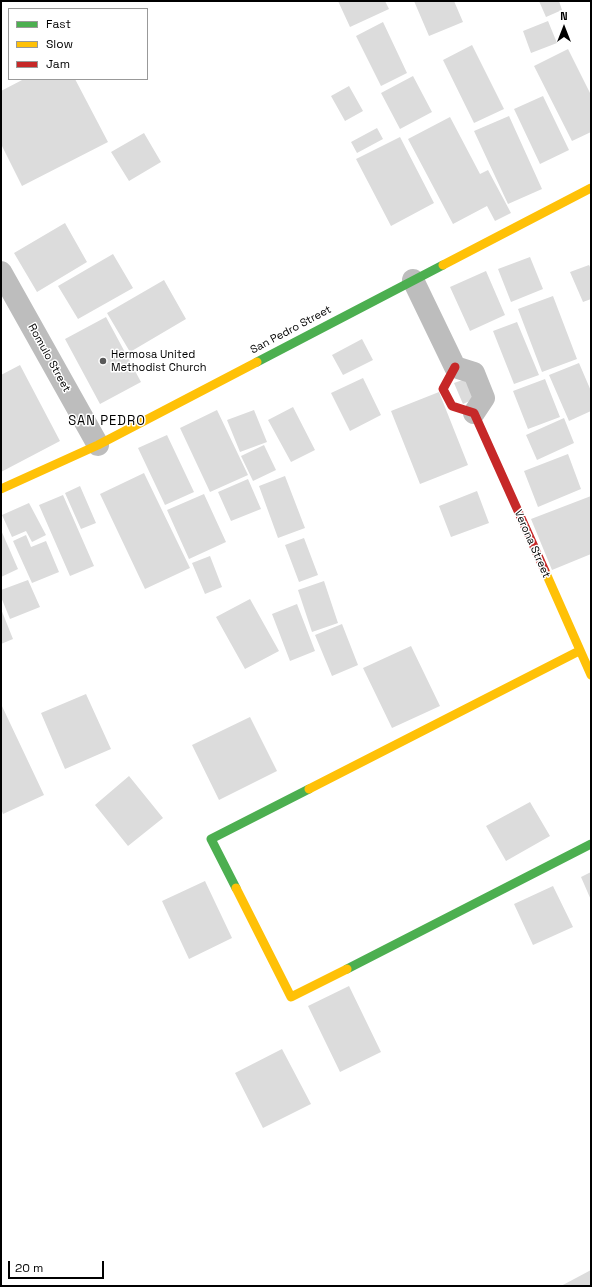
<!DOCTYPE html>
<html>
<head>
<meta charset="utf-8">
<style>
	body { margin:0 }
	#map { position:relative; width:592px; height:1287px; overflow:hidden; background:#fff; font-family:"Space Grotesk",sans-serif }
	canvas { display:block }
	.frame { position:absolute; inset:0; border:2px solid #000; pointer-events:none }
	.legend { position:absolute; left:8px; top:8px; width:140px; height:72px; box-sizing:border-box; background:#fff; border:1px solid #999; margin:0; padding:5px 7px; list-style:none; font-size:12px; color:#000 }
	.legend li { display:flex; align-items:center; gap:8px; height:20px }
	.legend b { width:20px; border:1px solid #999 }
	.north { position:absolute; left:544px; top:8px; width:40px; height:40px; -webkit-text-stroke:3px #fff; paint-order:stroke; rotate:0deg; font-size:11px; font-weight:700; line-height:16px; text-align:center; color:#000 }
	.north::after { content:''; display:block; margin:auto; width:14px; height:18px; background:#000; clip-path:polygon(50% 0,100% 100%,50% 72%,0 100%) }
	.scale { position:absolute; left:8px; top:1261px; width:96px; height:18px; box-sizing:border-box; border:2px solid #000; border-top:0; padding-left:5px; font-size:12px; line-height:14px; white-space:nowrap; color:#000; -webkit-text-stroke:3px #fff; paint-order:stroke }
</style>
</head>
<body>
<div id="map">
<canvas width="592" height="1287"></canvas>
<div class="frame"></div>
<ul class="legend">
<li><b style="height:5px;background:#4caf50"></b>Fast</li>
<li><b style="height:5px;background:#ffc107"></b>Slow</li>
<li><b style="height:5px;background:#c62828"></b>Jam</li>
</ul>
<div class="north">N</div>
<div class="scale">20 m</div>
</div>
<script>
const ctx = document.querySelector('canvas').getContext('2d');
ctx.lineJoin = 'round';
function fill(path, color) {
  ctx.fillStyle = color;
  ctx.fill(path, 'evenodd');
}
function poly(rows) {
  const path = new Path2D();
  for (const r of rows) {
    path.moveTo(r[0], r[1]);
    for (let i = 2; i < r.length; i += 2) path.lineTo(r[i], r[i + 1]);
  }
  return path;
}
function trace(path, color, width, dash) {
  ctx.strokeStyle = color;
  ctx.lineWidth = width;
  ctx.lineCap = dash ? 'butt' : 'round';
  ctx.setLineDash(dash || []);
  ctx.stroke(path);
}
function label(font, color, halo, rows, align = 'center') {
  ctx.font = font + ' "Space Grotesk",sans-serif';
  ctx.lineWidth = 3;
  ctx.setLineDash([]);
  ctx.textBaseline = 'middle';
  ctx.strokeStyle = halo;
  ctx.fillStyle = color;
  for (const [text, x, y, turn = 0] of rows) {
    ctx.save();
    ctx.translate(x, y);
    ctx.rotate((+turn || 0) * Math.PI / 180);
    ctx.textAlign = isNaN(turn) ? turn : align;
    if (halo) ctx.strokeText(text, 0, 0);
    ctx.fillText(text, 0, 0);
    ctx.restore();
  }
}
fill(poly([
	[338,1,385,1,389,9,350,27],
	[414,1,454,1,463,22,429,36],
	[539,1,559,1,562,10,546,17],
	[548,21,557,43,531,53,523,31],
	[383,22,407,73,381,86,356,36],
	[472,45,504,109,474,123,443,60],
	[568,49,591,95,591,132,572,141,534,66],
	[413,76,432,112,400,129,381,93],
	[24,79,75,79,108,142,22,186,1,144,1,91],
	[349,86,363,111,345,121,331,96],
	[543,96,569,150,540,164,514,109],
	[509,116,542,189,508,204,474,131],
	[450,117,480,174,488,170,511,213,495,221,487,206,453,224,408,139],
	[377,128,383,139,357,153,351,142],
	[144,133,161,162,129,181,111,152],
	[400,137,434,203,391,226,356,159],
	[65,223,87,262,37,292,14,253],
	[113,254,133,288,78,319,58,286],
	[530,257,543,289,511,302,498,269],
	[589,265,591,269,591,299,583,302,570,272],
	[486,271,505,315,470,331,450,287],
	[164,280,186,319,130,352,107,313],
	[553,296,577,359,542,372,518,309],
	[106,317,141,382,100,404,65,339],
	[517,322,539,375,514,384,493,331],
	[362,339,373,360,343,375,332,355],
	[579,363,591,391,591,411,569,421,549,375],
	[20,365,60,441,1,472,1,375],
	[363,378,381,415,350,431,331,393],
	[468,378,476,398,463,404,454,383],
	[545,379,560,417,528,429,513,391],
	[439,392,468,465,420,484,391,411],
	[293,407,315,450,291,462,268,420],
	[217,410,248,475,210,492,180,428],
	[254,410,267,442,240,452,227,420],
	[564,418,574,443,537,460,526,435],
	[167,435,194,492,165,505,138,448],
	[264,445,276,470,253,481,241,456],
	[568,454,581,489,538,507,524,471],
	[144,473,190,568,145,589,100,494],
	[285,476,305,528,278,538,259,486],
	[248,479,261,509,231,521,218,492],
	[80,486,96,523,81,529,65,493],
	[477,491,489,523,451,537,439,506],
	[204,494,226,542,189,559,167,510],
	[63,495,94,566,70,576,39,505],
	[591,496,591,554,552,570,531,519],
	[29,503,46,535,32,542,26,531,12,537,2,515],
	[1,530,18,569,1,577],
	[26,535,31,547,46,541,59,572,32,583,13,541],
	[304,538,318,575,299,582,285,545],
	[210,556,222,587,205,594,192,563],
	[28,580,40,607,10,619,1,597,1,590],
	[324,581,338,623,312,632,298,590],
	[250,599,279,651,245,669,216,617],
	[297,604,315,651,290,661,272,614],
	[1,609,13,639,1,644],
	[342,624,358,665,332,676,315,635],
	[411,646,440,706,392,728,363,668],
	[86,694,111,749,65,769,41,713],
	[1,704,44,795,3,814,1,809],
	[250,717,277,771,219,800,192,745],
	[129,776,163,818,128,846,95,805],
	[530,802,550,836,506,861,486,826],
	[591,872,591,900,581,877],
	[205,881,232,938,189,959,162,901],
	[553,886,573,927,533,945,514,904],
	[349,986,381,1052,340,1072,308,1006],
	[282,1049,311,1104,263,1128,235,1073],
	[591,1270,591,1286,561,1286]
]), '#dcdcdc');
trace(poly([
	[1,272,98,445],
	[413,280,455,367,474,373,484,398,474,413]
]), '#bdbdbd', 22);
trace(poly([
	[257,362,443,265],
	[236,888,211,839,309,789],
	[347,969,591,844]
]), '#4caf50', 9);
trace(poly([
	[443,265,591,188],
	[1,489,98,445,257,362],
	[545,571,591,675],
	[309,789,579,651],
	[236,888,291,997,347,969]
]), '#ffc107', 9);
trace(poly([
	[455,367,443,389,452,406,474,413,545,571]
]), '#c62828', 9);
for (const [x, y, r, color] of [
	[103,361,4,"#595959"]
]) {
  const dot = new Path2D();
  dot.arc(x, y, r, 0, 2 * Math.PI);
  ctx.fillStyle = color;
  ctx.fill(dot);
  trace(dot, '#fff', 1.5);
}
label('11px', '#000', '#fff', [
	["San Pedro Street",291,330,-28],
	["Romulo Street",49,358,61],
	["Verona Street",532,544,66]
]);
label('11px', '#000', '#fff', [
	["Hermosa United",111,355],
	["Methodist Church",111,368]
], 'left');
ctx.letterSpacing = '1px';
label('13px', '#000', '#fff', [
	["SAN PEDRO",107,421]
]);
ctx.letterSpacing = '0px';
</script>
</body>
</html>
